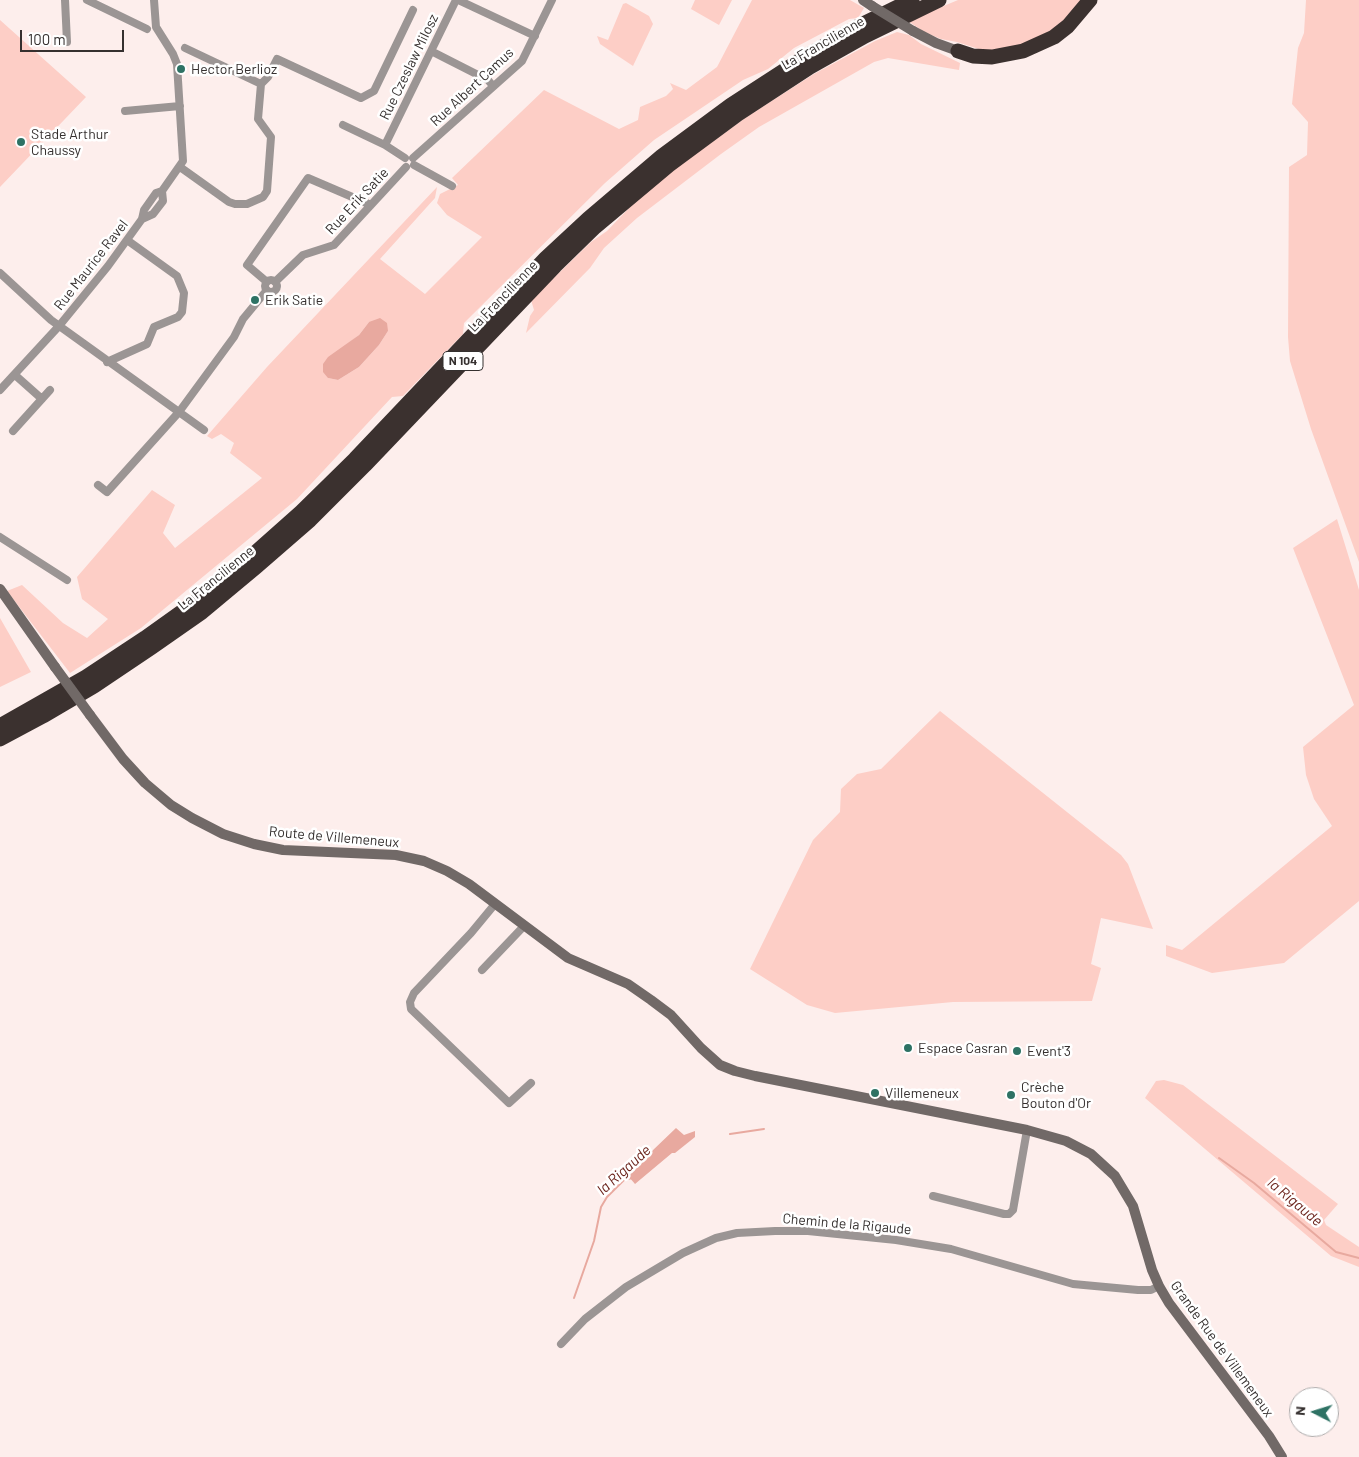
<!DOCTYPE html>
<html>
<head>
<meta charset="utf-8">
<style>
	body { margin:0 }
	#map { position:relative; width:1359px; height:1457px; overflow:hidden; background:#fdeeec; font-family:Barlow,sans-serif }
	canvas { display:block }
	.north { position:absolute; left:1289px; top:1387px; width:50px; height:50px; box-sizing:border-box; background:#fff; border:1px solid #aeacac; border-radius:50%; rotate:275deg; font-size:14px; font-weight:700; line-height:20px; text-align:center; color:#35302f }
	.north::after { content:''; display:block; margin:auto; width:18px; height:22px; background:#2e7264; clip-path:polygon(50% 0,100% 100%,50% 72%,0 100%) }
	.scale { position:absolute; left:20px; top:30px; width:104px; height:22px; box-sizing:border-box; border:2px solid #35302f; border-top:0; padding-left:6px; font-size:15px; line-height:18px; white-space:nowrap; color:#35302f; -webkit-text-stroke:4px #fff; paint-order:stroke }
</style>
</head>
<body>
<div id="map">
<canvas width="1359" height="1457"></canvas>
<div class="north">N</div>
<div class="scale">100 m</div>
</div>
<script>
const ctx = document.querySelector('canvas').getContext('2d');
ctx.lineJoin = 'round';
function fill(path, color) {
  ctx.fillStyle = color;
  ctx.fill(path, 'evenodd');
}
function poly(rows) {
  const path = new Path2D();
  for (const r of rows) {
    if (r.length === 3) {
      path.moveTo(r[0] + r[2], r[1]);
      path.arc(r[0], r[1], r[2], 0, 2 * Math.PI);
      continue;
    }
    path.moveTo(r[0], r[1]);
    for (let i = 2; i < r.length; i += 2) path.lineTo(r[i], r[i + 1]);
  }
  return path;
}
function trace(path, color, width, dash) {
  ctx.strokeStyle = color;
  ctx.lineWidth = width;
  ctx.lineCap = dash ? 'butt' : 'round';
  ctx.setLineDash(dash || []);
  ctx.stroke(path);
}
function label(font, color, halo, rows, align = 'center') {
  ctx.font = font + ' Barlow,sans-serif';
  ctx.lineWidth = 5;
  ctx.setLineDash([]);
  ctx.textBaseline = 'middle';
  ctx.strokeStyle = halo;
  ctx.fillStyle = color;
  for (const [text, x, y, turn = 0] of rows) {
    ctx.save();
    ctx.translate(x, y);
    ctx.rotate((+turn || 0) * Math.PI / 180);
    ctx.textAlign = isNaN(turn) ? turn : align;
    if (halo) ctx.strokeText(text, 0, 0);
    ctx.fillText(text, 0, 0);
    ctx.restore();
  }
}
fill(poly([
	[695,0,732,0,719,25,691,9],
	[752,0,850,0,864,8,858,18,849,19,794,48,768,69,743,80,654,140,605,183,464,323,463,334,403,396,392,397,297,499,141,628,70,673,7,591,22,585,63,623,87,638,108,619,82,599,77,577,152,490,175,505,163,533,175,548,262,478,230,453,234,443,221,434,212,439,207,436,267,367,437,187,435,198,380,259,425,294,482,237,447,215,437,203,440,194,458,185,452,178,544,90,619,129,638,120,640,107,666,96,673,89,670,83,686,90,717,67],
	[369,322,388,331,379,345,359,367,338,380,328,378,346,345,359,335],
	[958,0,1085,0,1078,11,1037,43,985,51,957,42,941,39,924,32,908,21],
	[1306,0,1359,0,1359,562,1311,429,1290,361,1288,337,1289,167,1307,155,1308,122,1292,104,1298,48,1304,33],
	[626,3,649,16,653,24,633,66,600,44,597,36,608,40,623,4],
	[0,20,86,97,0,187],
	[897,32,909,35,921,44,960,63,959,70,888,58,874,62,759,127,721,154,637,218,604,248,590,268,526,333,530,316,534,310,531,300,591,242,607,231,630,207,673,170,748,116,814,74,875,41],
	[1337,519,1359,590,1359,901,1284,963,1212,973,1166,956,1166,945,1182,950,1332,826,1314,799,1306,775,1303,747,1354,705,1293,548],
	[0,618,31,672,0,687],
	[940,711,1121,855,1128,864,1153,929,1101,918,1091,964,1101,968,1092,1001,953,1002,835,1013,807,1005,750,969,813,840,840,812,841,789,857,774,881,769],
	[1164,1080,1183,1085,1338,1204,1324,1220,1326,1225,1359,1247,1359,1267,1331,1256,1145,1098,1156,1081]
]), '#fdcec6');
fill(poly([
	[380,318,387,323,388,331,379,345,359,367,338,380,328,378,323,372,323,364,328,357,359,335,369,322],
	[676,1128,684,1135,695,1131,695,1137,675,1153,672,1153,635,1184,629,1177,630,1174,637,1168,652,1151]
]), '#e8a99f');
trace(poly([
	[730,1134,764,1129],
	[1219,1158,1254,1183,1336,1252,1359,1258],
	[574,1298,594,1241,601,1207,607,1197,624,1180,632,1178]
]), '#e8a99f', 2);
trace(poly([
	[65,0,67,42],
	[87,0,147,29],
	[458,0,535,36],
	[185,48,261,84],
	[431,51,488,80,493,86],
	[261,84,268,77,277,59,361,98,374,91,413,10],
	[125,111,180,106],
	[343,125,385,145,405,158],
	[385,145,456,0],
	[413,158,522,61,552,0],
	[414,165,452,186],
	[180,167,229,202,235,204,247,204,263,197,267,191,271,137,258,119,261,84],
	[142,219,153,214,163,201,162,191],
	[0,273,51,320,204,430],
	[271,286,6],
	[267,282,247,265,308,178,371,205],
	[275,282,303,255,334,245,406,167],
	[107,362,147,344,154,327,178,317,182,312,184,293,177,276,127,240],
	[15,375,42,399],
	[0,390,59,326,108,266,142,219,144,210,156,193,162,191,183,161,177,64,173,54,156,27,154,0],
	[13,431,50,390],
	[98,485,107,492,179,412,234,337,243,319,267,290],
	[0,537,67,580],
	[495,904,471,933,414,993,410,1002,411,1009,509,1103,531,1083],
	[482,970,524,926],
	[933,1196,1004,1214,1009,1214,1013,1210,1027,1130],
	[561,1344,585,1319,626,1287,683,1253,716,1238,737,1233,775,1231,808,1231,896,1240,951,1249,1073,1284,1138,1290,1151,1290,1159,1286]
]), '#9b9594', 8);
trace(poly([
	[863,0,872,6],
	[913,31,936,43,958,51],
	[0,589,55,667],
	[90,715,123,759,145,783,171,805,192,818,223,834,254,844,283,850,396,855,424,861,447,871,469,884,568,958,628,984,651,1000,671,1015,701,1048,720,1065,735,1071,755,1076,1027,1130,1066,1141,1091,1154,1115,1176,1133,1206,1152,1270,1159,1286,1169,1303,1269,1436,1282,1457]
]), '#716967', 10);
trace(poly([
	[958,51,973,56,992,57,1023,51,1054,37,1068,26,1090,0],
	[0,726,86,677,145,638,194,603,247,560,301,512,355,459,546,258,588,219,662,156,731,105,805,57,859,26,912,0],
	[0,739,43,716,94,686,152,647,202,612,256,567,310,520,365,465,555,266,595,227,669,165,738,114,810,67,865,36,939,0]
]), '#3b312f', 15);
trace(poly([
	[872,6,913,31],
	[55,667,90,715]
]), '#716967', 10);
for (const [x, y, r, color] of [
	[181,69,5,"#2e7264"],
	[21,142,5,"#2e7264"],
	[255,300,5,"#2e7264"],
	[908,1048,5,"#2e7264"],
	[1017,1051,5,"#2e7264"],
	[875,1093,5,"#2e7264"],
	[1011,1095,5,"#2e7264"]
]) {
  const dot = new Path2D();
  dot.arc(x, y, r, 0, 2 * Math.PI);
  ctx.fillStyle = color;
  ctx.fill(dot);
  trace(dot, '#fff', 2);
}
for (const [x, y, w] of [
	[463,361,40]
]) {
  const box = new Path2D();
  box.roundRect(x - w / 2, y - 9.5, w, 19, 4);
  ctx.fillStyle = '#fff';
  ctx.fill(box);
  trace(box, '#35302f', 1);
}
label('bold 12px', '#35302f', null, [
	["N 104",463,361]
]);
label('14px', '#35302f', '#fff', [
	["La Francilienne",823,43,-30],
	["Rue Czeslaw Milosz",409,67,-64],
	["Rue Albert Camus",472,87,-43],
	["Rue Erik Satie",357,201,-47],
	["Rue Maurice Ravel",91,265,-52],
	["La Francilienne",503,296,-46],
	["La Francilienne",216,578,-39],
	["Route de Villemeneux",334,837,5],
	["Chemin de la Rigaude",847,1224,5],
	["Grande Rue de Villemeneux",1222,1349,54]
]);
label('14px', '#35302f', '#fff', [
	["Hector Berlioz",191,69],
	["Stade Arthur",31,134],
	["Chaussy",31,150],
	["Erik Satie",265,300],
	["Espace Casran",918,1048],
	["Event'3",1027,1051],
	["Crèche",1021,1087],
	["Bouton d'Or",1021,1103],
	["Villemeneux",885,1093]
], 'left');
label('italic 15px', '#681f17', '#fff', [
	["la Rigaude",624,1170,-42],
	["la Rigaude",1295,1202,40]
]);
</script>
</body>
</html>
